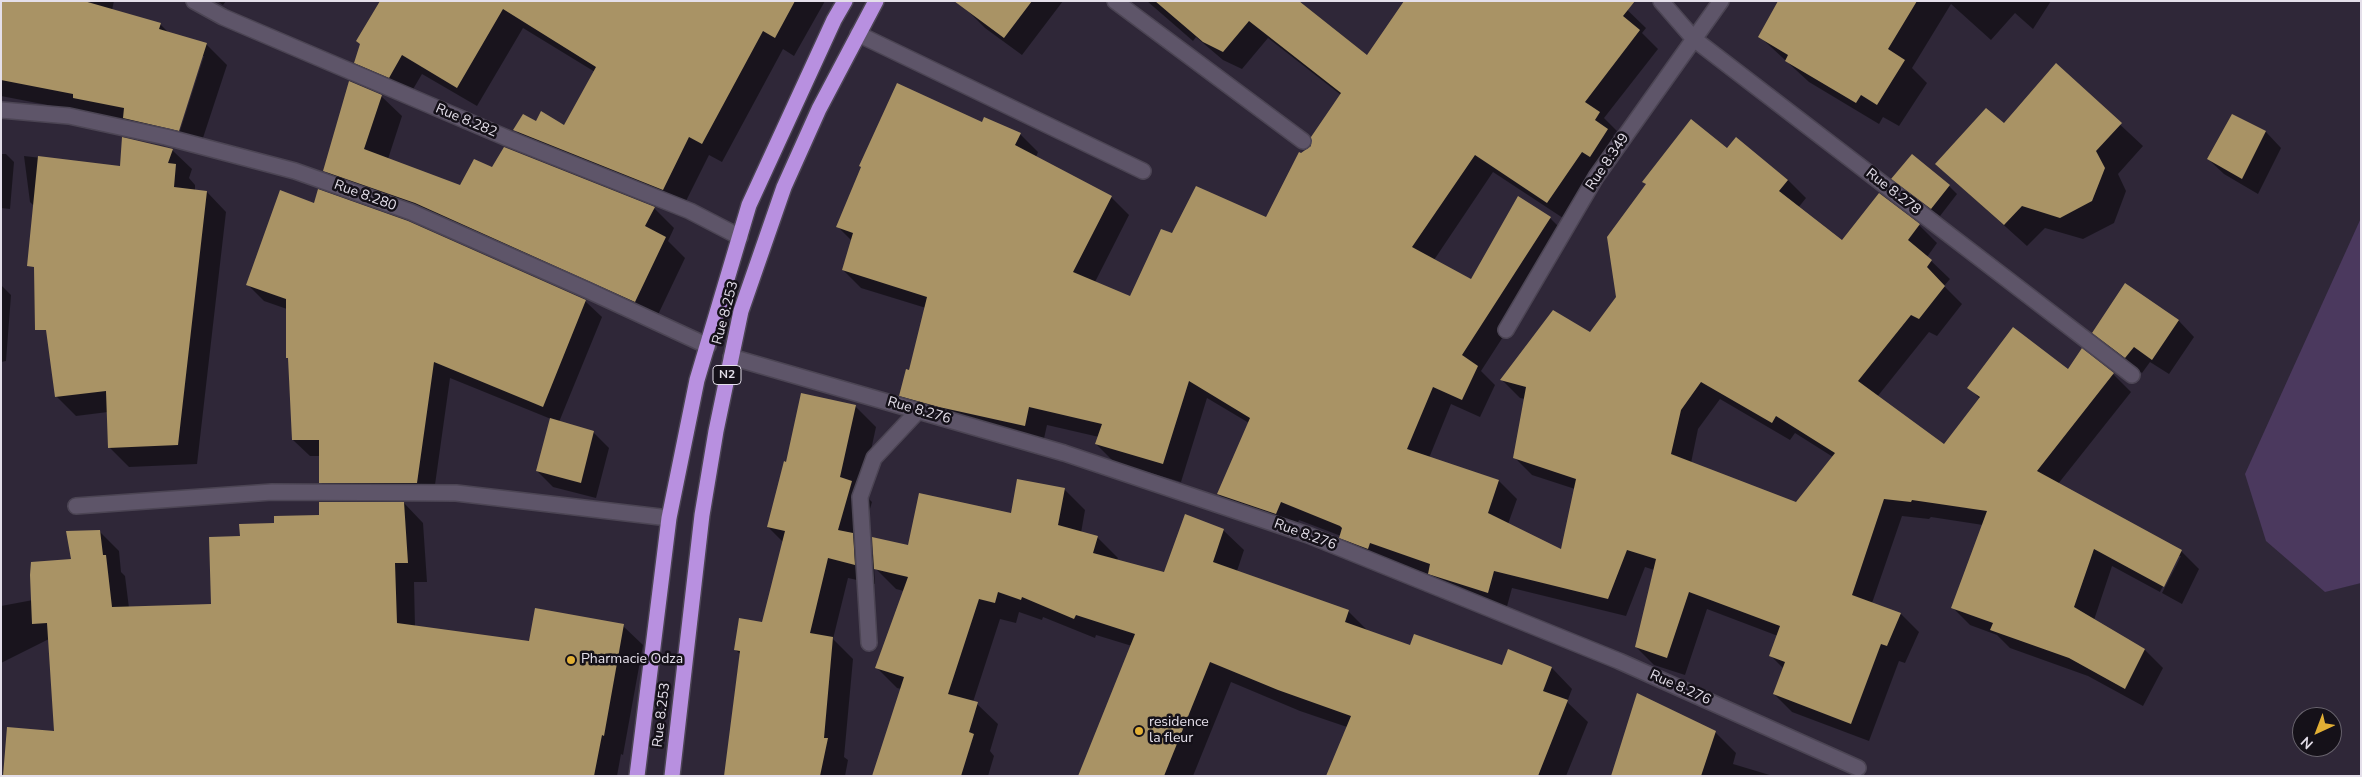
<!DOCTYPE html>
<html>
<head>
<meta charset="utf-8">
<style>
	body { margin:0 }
	#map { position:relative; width:2362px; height:777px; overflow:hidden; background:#2f2738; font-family:"Nunito Sans",sans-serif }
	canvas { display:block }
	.frame { position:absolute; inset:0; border:2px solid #e4dfea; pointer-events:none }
	.north { position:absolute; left:2292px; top:707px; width:50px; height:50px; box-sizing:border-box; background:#151119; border:1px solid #68636d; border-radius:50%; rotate:223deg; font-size:14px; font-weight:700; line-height:20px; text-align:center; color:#e4dfea }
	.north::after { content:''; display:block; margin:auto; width:18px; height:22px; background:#e2af34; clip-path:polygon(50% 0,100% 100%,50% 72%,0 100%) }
</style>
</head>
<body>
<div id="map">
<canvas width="2362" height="777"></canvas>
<div class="frame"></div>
<div class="north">N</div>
</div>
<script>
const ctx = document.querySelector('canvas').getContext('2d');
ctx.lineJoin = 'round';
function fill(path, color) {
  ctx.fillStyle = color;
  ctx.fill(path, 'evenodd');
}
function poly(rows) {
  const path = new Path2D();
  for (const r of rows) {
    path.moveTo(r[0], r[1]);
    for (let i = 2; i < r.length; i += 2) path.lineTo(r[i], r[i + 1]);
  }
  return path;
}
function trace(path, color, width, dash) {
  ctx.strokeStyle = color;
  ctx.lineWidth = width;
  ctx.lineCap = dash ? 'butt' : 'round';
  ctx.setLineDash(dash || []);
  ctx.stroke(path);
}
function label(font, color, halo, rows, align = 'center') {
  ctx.font = font + ' "Nunito Sans",sans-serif';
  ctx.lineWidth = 5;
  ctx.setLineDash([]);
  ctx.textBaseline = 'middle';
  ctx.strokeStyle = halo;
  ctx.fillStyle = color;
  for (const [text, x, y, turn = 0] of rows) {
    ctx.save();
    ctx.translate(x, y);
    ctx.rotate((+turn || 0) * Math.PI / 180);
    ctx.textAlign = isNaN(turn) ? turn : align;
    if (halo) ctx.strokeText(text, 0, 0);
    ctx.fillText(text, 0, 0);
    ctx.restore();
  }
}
fill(poly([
	[2361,218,2361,583,2325,592,2266,541,2245,474]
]), '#4b395e');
fill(poly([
	[1,1,114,1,112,10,160,24,170,34,206,44,227,65,199,150,94,118,89,113,1,96],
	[202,56,204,56,178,137,176,136],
	[217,1,226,1,223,5],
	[388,1,825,1,794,56,783,49,722,162,709,155,682,209,534,149,515,130,536,123,565,127,595,72,523,28,477,106,422,74,409,96,375,82,356,62],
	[972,1,1063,1,1022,55,985,28,967,10],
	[1147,1,1299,1,1368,56,1618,1,1646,28,1642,33,1658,49,1604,118,1617,131,1613,136,1625,148,1608,174,1600,169,1566,220,1493,172,1434,260,1472,280,1550,218,1568,236,1481,371,1495,385,1480,417,1451,404,1429,458,1499,481,1517,499,1508,524,1562,551,1575,489,1532,475,1514,457,1525,399,1520,398,1502,380,1590,334,1736,139,1788,180,1806,198,1798,208,1842,242,1880,195,1919,225,1937,243,1927,257,1950,279,1944,286,1962,304,1937,336,1929,332,1877,397,1944,446,1980,399,1969,387,2069,371,2113,374,2131,392,2058,484,2181,551,2199,569,2182,604,2162,593,2181,556,2178,556,2160,592,2112,566,2094,620,2145,650,2163,668,2143,706,2088,676,2010,648,1997,635,1970,625,1952,607,1983,525,1931,517,1929,519,1902,516,1872,603,1901,614,1919,632,1905,663,1899,661,1869,741,1792,712,1774,694,1784,669,1770,655,1778,636,1707,609,1685,675,1654,665,1636,647,1654,570,1645,567,1626,616,1512,588,1506,610,1447,591,1431,575,1388,560,1359,555,1341,536,1299,520,1294,532,1236,512,1218,494,1249,423,1207,398,1181,482,1114,462,1096,444,1099,437,1047,425,1043,443,918,413,900,395,910,371,926,308,861,288,843,270,852,241,838,227,982,123,1020,134,1038,152,1036,157,1111,197,1129,215,1095,282,1131,298,1172,234,1266,219,1301,154,1312,147,1341,95,1268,38,1242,69,1223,60,1196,37,1193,41],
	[1720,399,1790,440,1795,433,1833,457,1797,504,1691,463,1698,429],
	[1779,1,2051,1,2033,29,2015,13,1991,40,1951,4,1912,68,1927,83,1899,126,1883,117,1879,124,1809,82,1759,36],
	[2056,65,2143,146,2118,174,2126,191,2114,223,2083,239,2045,228,2027,246,1936,164,2004,125],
	[381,96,402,116,388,159,461,187,493,169,654,208,674,228,668,241,685,258,655,321,345,191,325,171],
	[2232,115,2266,132,2281,148,2258,194,2224,174,2208,159],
	[172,150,192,169,189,178,195,185,195,191,207,192,226,212,197,464,129,467,109,447,108,412,76,416,56,396,34,206,30,202,24,156,121,167],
	[1,154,6,154,14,162,10,209,1,208],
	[1949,186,1957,194,1940,216,1901,187],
	[1,285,11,295,6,361,1,362],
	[248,285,585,301,602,317,559,422,593,432,609,448,596,498,553,487,537,471,551,419,450,378,433,499,337,499,320,482,320,456,310,456,293,440,290,360,287,357,287,309,264,301],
	[2126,285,2179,321,2194,337,2169,374,2150,362,2142,373,2110,348,2094,333],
	[855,406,876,427,862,492,872,502,860,542,874,556,1012,515,1064,489,1085,510,1081,533,1097,537,1118,558,1117,560,1165,574,1223,530,1244,550,1237,571,1348,611,1369,632,1411,647,1502,667,1509,651,1552,668,1572,689,1567,702,1588,722,1566,776,1328,776,1347,727,1300,711,1231,682,1193,776,1079,776,1132,646,1096,635,1095,638,1043,617,1042,620,1019,612,1016,623,1000,619,973,702,977,704,998,724,990,751,994,756,988,776,873,776,901,689,897,688,877,668,904,591,896,589,874,567,875,584,848,578,833,639,853,659,844,757,848,760,845,776,725,776,740,654,735,649,763,624,783,542,768,527,787,463],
	[404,503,423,523,427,582,414,582,415,627,530,643,623,626,643,645,623,755,621,754,617,776,5,776,55,733,49,639,1,663,1,606,33,600,99,531,119,551,121,572,125,576,129,608,213,606,241,537,275,524],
	[1715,732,1736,753,1733,764,1773,776,1612,776]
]), '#0007');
fill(poly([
	[1,1,84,1,161,23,159,29,207,43,179,131,123,118,124,108,73,98,73,94,1,80],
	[380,1,795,1,775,38,763,31,702,144,689,137,663,190,513,130,523,114,536,121,541,111,564,125,596,67,503,9,457,88,402,55,389,78,354,63,360,44,356,41],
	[954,1,1032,1,1004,38],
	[1155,1,1299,1,1367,55,1404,1,1635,1,1623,16,1640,30,1585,102,1600,112,1595,120,1608,129,1590,157,1582,152,1547,203,1475,155,1412,247,1471,279,1518,196,1551,217,1462,355,1478,366,1462,400,1433,387,1407,449,1499,480,1488,513,1561,549,1576,479,1513,458,1526,387,1500,380,1553,310,1590,332,1616,297,1607,237,1646,184,1642,182,1691,119,1727,148,1736,137,1788,180,1779,191,1842,240,1879,193,1920,224,1908,240,1932,260,1927,267,1945,286,1919,319,1911,315,1858,381,1944,444,1980,397,1967,388,2013,327,2068,369,2082,348,2114,373,2037,471,2182,550,2164,587,2094,549,2074,607,2145,649,2125,689,2069,658,1990,630,1993,623,1951,608,1987,511,1912,500,1911,502,1884,499,1852,595,1901,613,1887,646,1881,644,1851,724,1773,694,1785,662,1769,656,1780,626,1689,592,1667,658,1635,647,1656,559,1627,550,1608,599,1494,571,1488,593,1428,574,1430,564,1370,543,1368,549,1339,538,1342,528,1340,526,1281,502,1276,514,1217,494,1250,418,1189,381,1163,464,1095,444,1102,424,1029,407,1025,426,939,407,899,396,906,369,909,370,927,297,842,270,853,233,836,227,861,167,859,166,897,83,982,122,984,117,1021,133,1015,145,1112,196,1073,272,1130,296,1161,229,1172,233,1196,186,1266,217,1299,152,1301,153,1311,146,1311,137,1341,93,1249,21,1223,52,1203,42],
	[1701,382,1772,423,1776,416,1835,453,1796,502,1671,454,1681,410],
	[1778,1,1917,1,1888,49,1905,60,1877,105,1861,95,1856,103,1785,61,1788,55,1758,37],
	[2056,63,2122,123,2096,151,2105,168,2092,201,2060,218,2022,206,2004,225,1935,164,1986,108,2004,123],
	[349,81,382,95,364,149,460,185,474,159,492,167,504,147,655,207,645,226,666,237,635,302,415,203,323,171],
	[2232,114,2266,131,2242,179,2207,159],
	[122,137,173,149,168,163,176,164,174,187,207,191,178,445,108,448,106,391,55,397,46,330,35,330,34,267,27,266,38,156,120,166],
	[1912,154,1950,185,1931,209,1891,179],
	[318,189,408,221,586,300,543,407,434,362,417,483,319,483,319,440,292,440,288,358,286,358,286,299,246,285,280,190,314,203],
	[2125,283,2179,320,2152,360,2134,347,2125,358,2092,333],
	[801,393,856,405,840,477,852,481,838,530,853,533,855,565,828,558,810,633,833,637,824,738,828,738,820,776,724,776,740,651,734,650,739,618,762,622,785,531,767,527,784,461,786,462],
	[550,418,594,431,581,483,536,471],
	[1017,479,1065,488,1058,525,1098,536,1093,553,1164,572,1185,514,1224,529,1213,562,1349,610,1345,622,1410,645,1414,634,1502,665,1508,649,1552,667,1543,691,1568,700,1538,776,1326,776,1351,716,1278,690,1210,662,1164,776,1078,776,1135,634,1076,615,1074,619,1022,597,1021,600,998,592,995,603,979,599,948,694,978,702,969,732,974,734,961,776,872,776,904,677,875,668,908,577,874,569,872,537,908,545,919,493,1011,513],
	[319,502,404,502,408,563,395,563,397,623,529,641,535,608,624,624,604,736,602,735,594,776,3,776,7,727,54,731,47,623,32,624,30,575,31,562,71,559,66,531,100,530,103,555,106,555,112,607,211,604,209,537,240,536,239,524,274,523,274,516,319,515],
	[1637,693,1716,731,1701,776,1611,776]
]), '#a99365');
const minor = poly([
	[194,1,223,17,507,138,690,211,740,237],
	[1115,1,1303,141],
	[1661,1,1694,39,2132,375],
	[858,34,1143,171],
	[1,110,69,116,166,137,295,171,411,212,587,290,708,346],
	[1506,330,1596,177,1721,1],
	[731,357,1064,453,1308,535,1619,661,1858,768],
	[76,506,272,492,456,493,669,518],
	[869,643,860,497,874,458,918,411]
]);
const highway = poly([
	[637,776,669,518,697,380,749,205,834,20,845,1],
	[672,776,702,515,716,431,741,311,784,187,819,109,876,1]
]);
trace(minor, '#4c4554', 18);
trace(highway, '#4c4554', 18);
trace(minor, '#5e5569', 15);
trace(highway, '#b890e0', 15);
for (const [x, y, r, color] of [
	[571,660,5,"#e2af34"],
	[1139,731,5,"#e2af34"]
]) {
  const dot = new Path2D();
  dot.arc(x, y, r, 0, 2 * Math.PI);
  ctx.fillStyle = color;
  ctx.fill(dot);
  trace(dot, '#151119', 2);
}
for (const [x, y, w] of [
	[727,375,28]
]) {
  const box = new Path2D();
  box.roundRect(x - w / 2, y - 9.5, w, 19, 4);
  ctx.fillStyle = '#151119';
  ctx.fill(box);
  trace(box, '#e4dfea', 1);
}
label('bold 12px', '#e4dfea', null, [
	["N2",727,375]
]);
label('14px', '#e4dfea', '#151119', [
	["Rue 8.282",466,121,23],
	["Rue 8.349",1608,162,-56],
	["Rue 8.278",1893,192,38],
	["Rue 8.280",365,196,20],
	["Rue 8.253",726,313,-75],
	["Rue 8.276",919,411,16],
	["Rue 8.276",1305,535,20],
	["Rue 8.276",1680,688,24],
	["Rue 8.253",662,715,-83]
]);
label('14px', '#e4dfea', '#151119', [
	["Pharmacie Odza",581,660],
	["residence",1149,723],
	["la fleur",1149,739]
], 'left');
</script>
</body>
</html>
